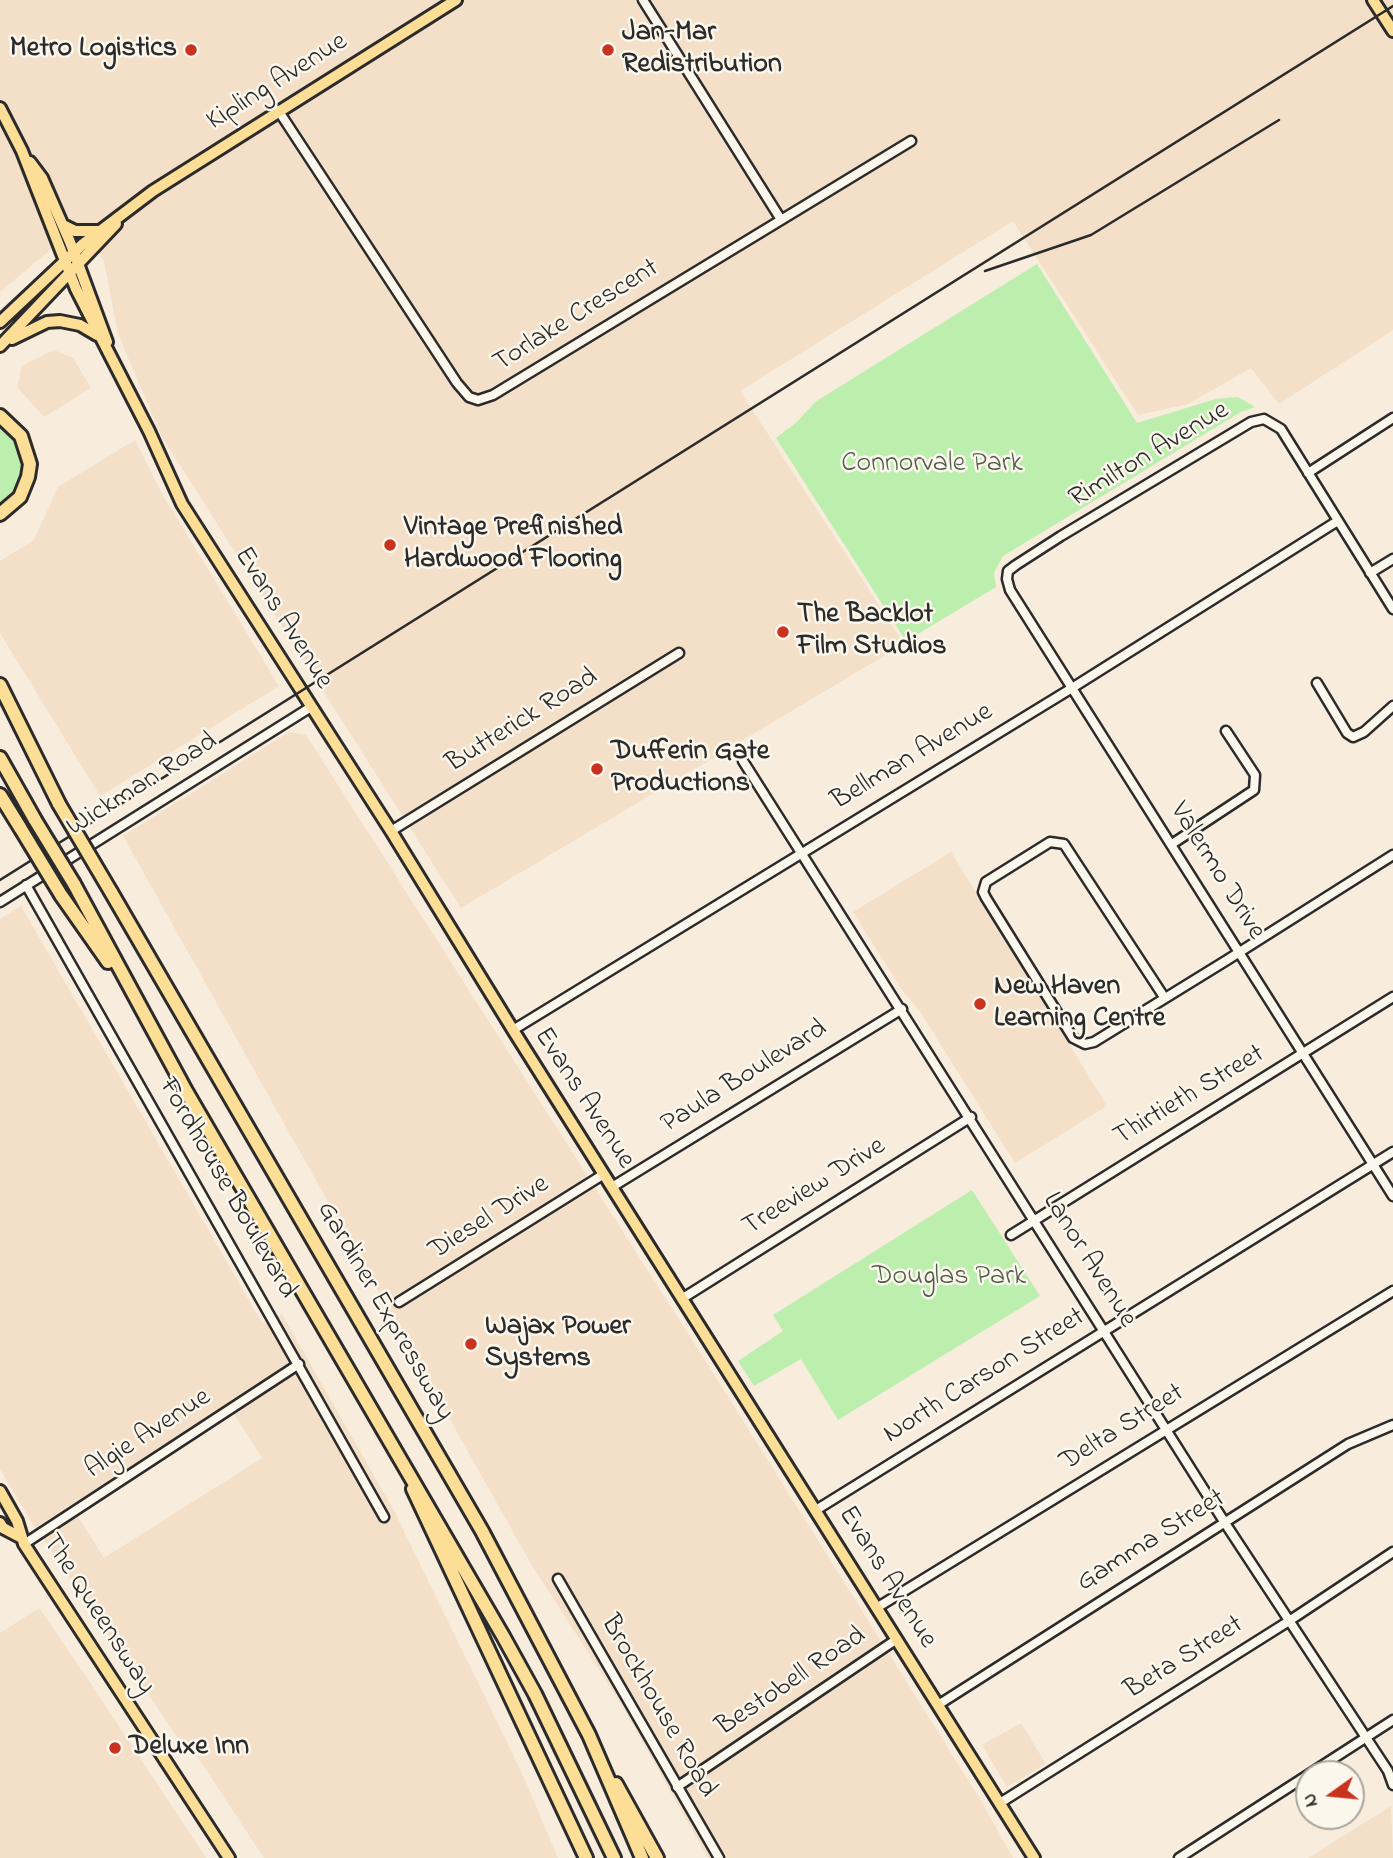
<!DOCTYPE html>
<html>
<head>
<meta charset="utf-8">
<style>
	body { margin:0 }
	#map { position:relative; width:1393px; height:1858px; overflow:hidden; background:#f8ecdc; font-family:"Indie Flower",sans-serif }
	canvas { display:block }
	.north { position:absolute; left:1295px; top:1760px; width:70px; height:70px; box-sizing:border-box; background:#fbf7ec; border:2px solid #a8a59f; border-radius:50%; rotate:255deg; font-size:19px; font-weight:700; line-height:28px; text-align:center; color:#2b2b2b }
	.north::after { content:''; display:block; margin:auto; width:24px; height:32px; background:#c8321e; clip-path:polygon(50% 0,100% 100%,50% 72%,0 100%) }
</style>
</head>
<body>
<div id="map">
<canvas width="1393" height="1858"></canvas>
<div class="north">N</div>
</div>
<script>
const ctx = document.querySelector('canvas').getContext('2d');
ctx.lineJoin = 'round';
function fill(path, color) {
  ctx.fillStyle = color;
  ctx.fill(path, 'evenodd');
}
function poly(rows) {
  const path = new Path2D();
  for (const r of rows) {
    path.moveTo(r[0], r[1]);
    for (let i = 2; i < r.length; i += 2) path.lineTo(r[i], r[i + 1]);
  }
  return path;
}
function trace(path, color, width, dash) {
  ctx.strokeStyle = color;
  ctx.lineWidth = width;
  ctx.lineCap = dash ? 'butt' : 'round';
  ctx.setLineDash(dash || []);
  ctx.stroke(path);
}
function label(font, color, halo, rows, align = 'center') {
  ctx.font = font + ' "Indie Flower",sans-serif';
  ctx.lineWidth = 5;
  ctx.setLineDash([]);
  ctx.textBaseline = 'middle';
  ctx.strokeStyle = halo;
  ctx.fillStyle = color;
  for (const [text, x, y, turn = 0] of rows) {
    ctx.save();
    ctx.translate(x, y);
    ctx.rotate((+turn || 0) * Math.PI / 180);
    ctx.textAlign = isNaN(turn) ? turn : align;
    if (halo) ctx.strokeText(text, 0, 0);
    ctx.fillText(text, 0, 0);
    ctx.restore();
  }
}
fill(poly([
	[0,0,1393,0,1393,330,1279,404,1251,368,1188,404,1138,415,1013,221,740,391,904,644,461,908,162,437,118,334,104,261,81,224,0,292],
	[54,350,73,358,91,388,44,417,17,387,22,366],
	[135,440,162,494,279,686,100,796,0,633,0,561,34,540,58,487],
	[289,732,306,735,715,1376,983,1804,1013,1858,708,1858,623,1707,531,1564,123,836],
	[951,852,1107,1106,1015,1163,919,1010,902,990,853,912],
	[21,906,262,1323,282,1314,394,1511,521,1771,558,1858,264,1858,187,1741,182,1744,41,1535,75,1512,104,1558,262,1458,228,1404,35,1528,0,1469,0,919],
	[39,1608,88,1679,206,1858,0,1858,0,1633],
	[1021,1723,1046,1764,1007,1787,982,1745],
	[1391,1806,1393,1858,1308,1858]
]), '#f4dfc8');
fill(poly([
	[1037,264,1137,423,1216,399,1238,397,1255,407,1241,412,1003,556,994,573,996,587,906,641,776,438,797,422,815,402],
	[0,426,10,433,20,449,23,465,22,481,15,496,0,509],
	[972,1190,1040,1296,838,1420,801,1359,754,1386,738,1361,783,1331,773,1315]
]), '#bceeae');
const minor = poly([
	[643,0,780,218],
	[278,110,457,383,469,397,478,400,493,395,911,141],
	[1308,473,1393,418],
	[1370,573,1393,559],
	[1393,609,1281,429,1264,419,1251,422,1061,536,1016,565,1008,571,1007,579,1010,590,1393,1196],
	[1317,683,1347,733,1353,737,1364,732,1393,706],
	[743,761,1225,1523,1388,1771,1393,1785],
	[391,831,679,653],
	[1172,844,1254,790,1255,775,1226,731],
	[26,885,384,1517],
	[0,902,311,707],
	[1164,997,1064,844,1050,842,986,882,983,892,986,898,1073,1038,1085,1044,1094,1042,1227,960,1393,855],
	[513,1030,1072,688,1336,522],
	[612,1187,902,1009],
	[1011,1235,1393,997],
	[683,1298,971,1117],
	[399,1302,604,1174],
	[816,1510,1393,1152],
	[24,1544,299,1364],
	[558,1579,719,1858],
	[878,1607,1393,1291],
	[938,1705,1348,1444,1393,1425],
	[677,1787,897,1639],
	[1000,1803,1289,1621,1393,1552],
	[1179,1858,1393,1720]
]);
const major = poly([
	[1373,0,1393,31],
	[0,108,22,151,76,289,149,431,182,504,391,831,513,1030,1034,1858],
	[30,162,42,178,70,242,107,342],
	[63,225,75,231,98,231],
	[0,322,83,244,153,191,456,0],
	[12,339,47,322,60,321,80,325,97,335],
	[0,346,116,224],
	[0,1491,17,1521,24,1544,229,1858],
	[0,1523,3,1528,20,1537]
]);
const highway = poly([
	[0,416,21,436,30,464,28,477,20,497,0,514],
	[0,685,59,804],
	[0,758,35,820],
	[0,795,21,829],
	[74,884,186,1091,503,1636,535,1694,614,1858],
	[111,892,482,1531,589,1735,642,1858],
	[61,895,108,962],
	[413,1489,586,1858],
	[616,1784,657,1858]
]);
trace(minor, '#2b2b2b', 13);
trace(major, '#2b2b2b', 16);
trace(highway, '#2b2b2b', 18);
trace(minor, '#fbf7ec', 8);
trace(major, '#fcde96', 10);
trace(highway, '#fcde96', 12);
trace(poly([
	[985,271,1091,235,1279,120],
	[0,880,1393,6]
]), '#2b2b2b', 2.5);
const highwayBridge = poly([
	[59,804,111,892],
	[35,820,74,884],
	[21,829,61,895]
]);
trace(highwayBridge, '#2b2b2b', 18, []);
trace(highwayBridge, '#fcde96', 12);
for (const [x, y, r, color] of [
	[191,50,7,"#c8321e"],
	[608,50,7,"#c8321e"],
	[390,545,7,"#c8321e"],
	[783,632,7,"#c8321e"],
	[597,769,7,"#c8321e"],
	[980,1004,7,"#c8321e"],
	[471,1344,7,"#c8321e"],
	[115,1748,7,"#c8321e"]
]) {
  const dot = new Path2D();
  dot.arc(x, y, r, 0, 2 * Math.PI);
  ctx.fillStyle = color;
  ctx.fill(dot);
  trace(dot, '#fbf7ec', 2.5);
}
label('bold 28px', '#2b2b2b', '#fbf7ec', [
	["Jan-Mar",622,34],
	["Redistribution",622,66],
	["Metro Logistics",177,50,"right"],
	["Vintage Prefinished",404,529],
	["Hardwood Flooring",404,561],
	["The Backlot",797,616],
	["Film Studios",797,648],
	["Dufferin Gate",611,753],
	["Productions",611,785],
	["New Haven",994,988],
	["Learning Centre",994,1020],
	["Wajax Power",485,1328],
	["Systems",485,1360],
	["Deluxe Inn",129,1748]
], 'left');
label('28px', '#2b2b2b', '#fbf7ec', [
	["Kipling Avenue",278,83,-32],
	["Torlake Crescent",577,317,-32],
	["Rimilton Avenue",1150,456,-31],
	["Evans Avenue",282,619,58],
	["Butterick Road",523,722,-32],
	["Bellman Avenue",913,758,-31],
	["Wickman Road",143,786,-32],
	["Valermo Drive",1216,872,58],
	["Paula Boulevard",745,1078,-32],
	["Thirtieth Street",1190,1097,-31],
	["Evans Avenue",583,1099,57],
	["Treeview Drive",815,1188,-32],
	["Fordhouse Boulevard",226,1189,60],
	["Diesel Drive",490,1219,-32],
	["Lanor Avenue",1088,1261,58],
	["Gardiner Expressway",384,1312,60],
	["North Carson Street",985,1377,-32],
	["Delta Street",1123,1429,-32],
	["Algie Avenue",149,1435,-33],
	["Gamma Street",1152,1542,-32],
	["Evans Avenue",886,1578,58],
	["The Queensway",97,1615,57],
	["Beta Street",1185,1659,-32],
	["Bestobell Road",792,1683,-34],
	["Brockhouse Road",657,1707,60]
]);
label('28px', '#4f5c4c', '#fbf7ec', [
	["Connorvale Park",932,465],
	["Douglas Park",949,1278]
]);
</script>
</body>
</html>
